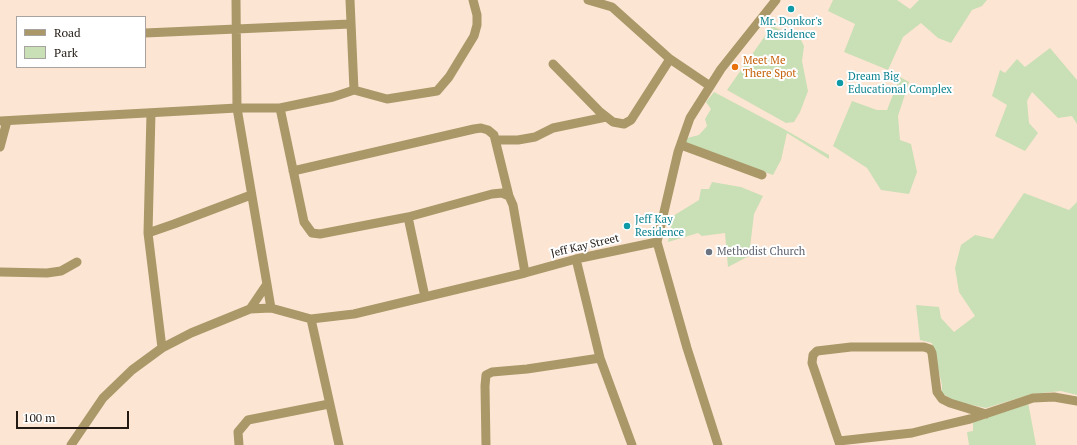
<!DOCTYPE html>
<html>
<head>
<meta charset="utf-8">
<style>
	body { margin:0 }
	#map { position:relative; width:1077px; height:445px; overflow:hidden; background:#fde5d3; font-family:"PT Serif",serif }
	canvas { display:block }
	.legend { position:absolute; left:16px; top:16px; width:130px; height:52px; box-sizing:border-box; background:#fff; border:1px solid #a7a3a1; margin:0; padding:5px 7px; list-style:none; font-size:12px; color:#221a13 }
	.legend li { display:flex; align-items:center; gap:8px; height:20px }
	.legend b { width:20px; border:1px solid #a7a3a1 }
	.scale { position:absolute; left:16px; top:411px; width:113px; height:18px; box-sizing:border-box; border:2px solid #221a13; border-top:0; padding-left:5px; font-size:12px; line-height:14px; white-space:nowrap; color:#221a13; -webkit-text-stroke:3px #fff; paint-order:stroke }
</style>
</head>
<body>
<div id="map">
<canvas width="1077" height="445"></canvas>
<ul class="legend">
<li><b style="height:5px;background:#aa9868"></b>Road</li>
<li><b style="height:11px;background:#c9dfb5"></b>Park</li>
</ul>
<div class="scale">100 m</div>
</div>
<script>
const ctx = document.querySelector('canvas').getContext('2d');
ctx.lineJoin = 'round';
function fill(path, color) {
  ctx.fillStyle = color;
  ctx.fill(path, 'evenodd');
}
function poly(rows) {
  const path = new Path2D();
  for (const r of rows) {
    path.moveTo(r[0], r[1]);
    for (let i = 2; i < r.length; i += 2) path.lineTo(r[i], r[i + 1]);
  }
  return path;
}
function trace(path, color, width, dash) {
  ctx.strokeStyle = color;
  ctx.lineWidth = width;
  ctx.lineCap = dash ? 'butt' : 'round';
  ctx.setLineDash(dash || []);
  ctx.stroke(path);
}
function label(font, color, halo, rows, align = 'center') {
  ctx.font = font + ' "PT Serif",serif';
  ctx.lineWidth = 4;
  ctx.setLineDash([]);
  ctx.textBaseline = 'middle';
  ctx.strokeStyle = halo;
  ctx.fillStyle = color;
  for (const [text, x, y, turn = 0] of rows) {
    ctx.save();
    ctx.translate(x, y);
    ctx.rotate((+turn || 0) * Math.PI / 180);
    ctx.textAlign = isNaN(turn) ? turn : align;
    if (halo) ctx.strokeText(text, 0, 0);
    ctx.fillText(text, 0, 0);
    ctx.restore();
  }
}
fill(poly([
	[833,0,897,0,910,9,919,0,987,0,982,6,972,10,951,43,938,38,921,23,903,37,888,70,844,52,855,24,828,11],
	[772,26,800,38,804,46,802,61,808,91,800,112,794,122,786,123,727,90],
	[1050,48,1077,80,1077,124,1072,116,1058,118,1032,92,1027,101,1029,123,1038,133,1025,151,995,136,1007,105,992,96,1000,70,1005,73,1017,59,1025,67],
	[900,77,909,82,898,116,900,140,911,144,917,172,909,194,881,190,867,168,833,146,852,101,877,110,887,110],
	[714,92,782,128,829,155,829,159,787,133,781,160,773,175,685,143,687,138,699,135,707,126,705,119,711,109,706,102],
	[712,182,741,187,763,196,754,214,749,256,728,267,725,233,702,236,698,233,668,242,673,216,699,200,701,189,709,189],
	[1024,193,1069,210,1077,202,1077,395,1061,391,1032,394,986,408,954,401,942,393,942,385,932,343,920,340,916,305,939,307,941,318,954,332,975,316,959,292,955,268,961,245,975,235,993,239],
	[1028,402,1036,445,969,445,967,432,973,431,973,422]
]), '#c9dfb5');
trace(poly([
	[236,0,237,108,271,308],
	[350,0,354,90],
	[588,0,612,7,670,59,710,86],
	[145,33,350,24],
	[553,64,599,111,613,122,624,124,631,120,670,59],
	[280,108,304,222,312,233,320,234,408,217],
	[151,113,148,233,174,224,251,195],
	[0,121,237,108,280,108,333,97,354,90,387,99,437,91,449,77,474,36,477,25,477,15,473,0],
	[496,140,518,140,535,137,553,128,606,117],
	[681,145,762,175],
	[0,147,7,121],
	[293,171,474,129,481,128,488,130,494,135,509,196],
	[148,233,162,348],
	[657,242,687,348,718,445],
	[576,259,600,358,632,445],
	[0,272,47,273,61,271,77,262],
	[425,297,408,217,492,194,502,193,509,196,513,205,525,273],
	[250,309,271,308,311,319,354,314,525,273,576,259,657,242,678,152,690,118,721,69,776,0],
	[311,319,339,445],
	[839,441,912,433,932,428,970,419,1033,398,1054,397,1077,401],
	[71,445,103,398,132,370,162,348,191,333,250,309,267,284],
	[239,445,238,432,248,420,329,404],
	[486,445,485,386,486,375,492,372,527,369,600,358],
	[840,445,812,363,813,355,817,351,851,347,924,347,930,349,932,353,937,392,942,399,950,403,986,414]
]), '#aa9868', 9);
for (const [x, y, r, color] of [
	[791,9,4,"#0f9aa8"],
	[735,67,4,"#e8710a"],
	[840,83,4,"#0f9aa8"],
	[627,226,4,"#0f9aa8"],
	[709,252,4,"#6b7280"]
]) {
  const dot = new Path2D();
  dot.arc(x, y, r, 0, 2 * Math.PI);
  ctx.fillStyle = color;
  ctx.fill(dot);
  trace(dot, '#fff', 1.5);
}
label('11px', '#0d838f', '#fff', [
	["Mr. Donkor's",791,22,"center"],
	["Residence",791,35,"center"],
	["Dream Big",848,77],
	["Educational Complex",848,90],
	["Jeff Kay",635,220],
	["Residence",635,233]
], 'left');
label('11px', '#c56008', '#fff', [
	["Meet Me",743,61],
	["There Spot",743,74]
], 'left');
label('11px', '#221a13', '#fff', [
	["Jeff Kay Street",585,246,-13]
]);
label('11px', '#5b616d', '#fff', [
	["Methodist Church",717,252]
], 'left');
</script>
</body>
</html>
